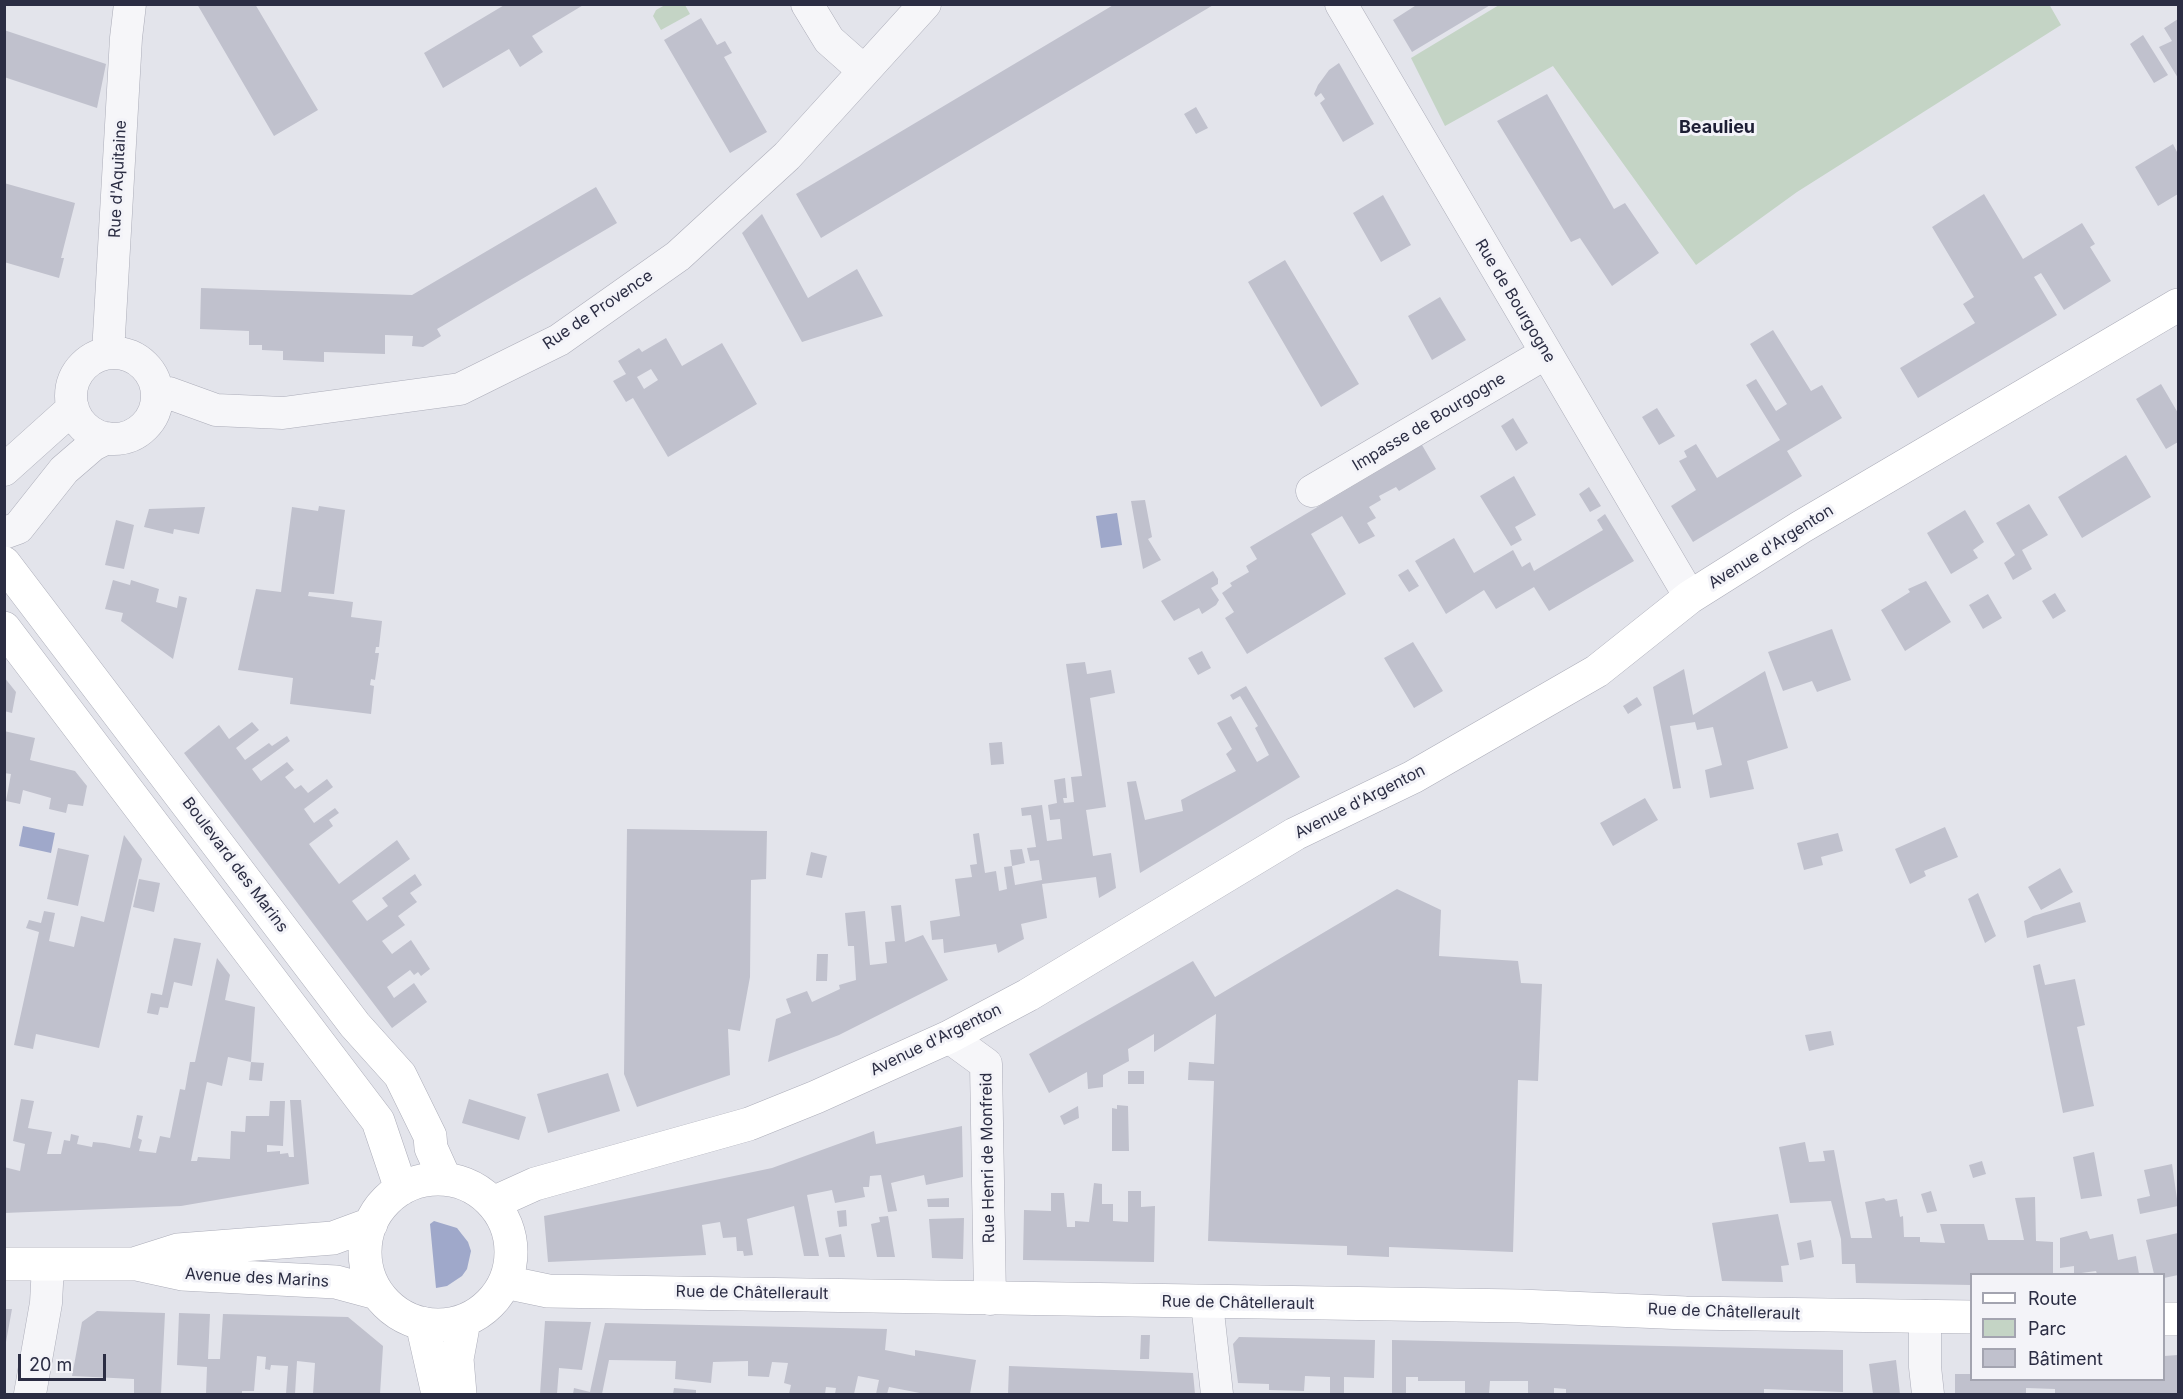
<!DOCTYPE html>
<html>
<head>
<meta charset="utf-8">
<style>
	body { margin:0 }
	#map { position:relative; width:2183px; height:1399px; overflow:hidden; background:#e3e4eb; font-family:Inter,sans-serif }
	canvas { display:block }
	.frame { position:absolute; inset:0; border:6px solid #2b2d43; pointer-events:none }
	.legend { position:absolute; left:1970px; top:1273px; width:195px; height:108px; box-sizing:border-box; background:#f3f3f8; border:2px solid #a3a4b0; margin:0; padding:8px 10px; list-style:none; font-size:18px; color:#2b2d43 }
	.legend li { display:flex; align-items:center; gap:12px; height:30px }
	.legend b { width:30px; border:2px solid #a3a4b0 }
	.scale { position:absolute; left:18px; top:1354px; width:88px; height:27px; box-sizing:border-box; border:3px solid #2b2d43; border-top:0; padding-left:8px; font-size:18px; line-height:21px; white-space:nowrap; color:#2b2d43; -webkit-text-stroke:4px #f3f3f8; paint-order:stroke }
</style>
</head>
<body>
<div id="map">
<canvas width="2183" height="1399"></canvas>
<div class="frame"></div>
<ul class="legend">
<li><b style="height:8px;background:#fff"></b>Route</li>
<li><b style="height:16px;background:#c4d4c5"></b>Parc</li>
<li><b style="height:16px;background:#c0c1cd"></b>Bâtiment</li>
</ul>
<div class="scale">20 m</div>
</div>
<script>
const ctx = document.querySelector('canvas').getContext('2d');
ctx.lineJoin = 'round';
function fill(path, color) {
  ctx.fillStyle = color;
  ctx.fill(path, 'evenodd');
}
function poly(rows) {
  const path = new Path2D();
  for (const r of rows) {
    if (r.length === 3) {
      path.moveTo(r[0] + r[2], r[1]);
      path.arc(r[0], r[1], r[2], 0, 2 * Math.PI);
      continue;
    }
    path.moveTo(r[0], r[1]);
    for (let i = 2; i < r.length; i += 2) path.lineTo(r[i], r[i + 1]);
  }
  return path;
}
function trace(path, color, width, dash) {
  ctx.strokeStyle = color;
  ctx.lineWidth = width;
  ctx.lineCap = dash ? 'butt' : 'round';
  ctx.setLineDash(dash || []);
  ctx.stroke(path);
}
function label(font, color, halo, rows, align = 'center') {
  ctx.font = font + ' Inter,sans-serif';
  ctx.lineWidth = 6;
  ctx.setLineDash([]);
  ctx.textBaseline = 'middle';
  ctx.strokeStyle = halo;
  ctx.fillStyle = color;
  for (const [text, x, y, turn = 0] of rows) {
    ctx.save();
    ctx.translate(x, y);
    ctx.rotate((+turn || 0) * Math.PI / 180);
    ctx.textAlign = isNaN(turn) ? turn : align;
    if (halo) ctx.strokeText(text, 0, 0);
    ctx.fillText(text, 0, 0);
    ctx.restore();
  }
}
fill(poly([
	[2049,4,2061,25,1797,192,1696,265,1553,66,1445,126,1411,58,1499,5],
	[665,5,685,5,690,14,661,30,653,16,656,10]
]), '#c4d4c5');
fill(poly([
	[1117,513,1122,545,1101,548,1096,516],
	[23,826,55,833,51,853,19,846],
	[434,1221,457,1228,468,1242,471,1251,467,1269,462,1276,447,1286,436,1288,430,1224]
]), '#9fa8ca');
fill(poly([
	[197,4,255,4,318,110,274,136],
	[506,4,585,4,532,36,543,52,520,67,509,49,443,88,424,53],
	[1115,4,1215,4,821,238,796,194],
	[1418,4,1492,4,1412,52,1393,20],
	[701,18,717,45,725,41,732,53,724,57,767,132,730,153,664,40],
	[2178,19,2178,78,2159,47,2172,41,2164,28],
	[4,30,106,64,97,108,4,77],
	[2143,35,2168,75,2154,83,2130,44],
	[1339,63,1374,124,1343,142,1320,103,1325,99,1321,93,1316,97,1314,94,1318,85,1329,70],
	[1547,94,1614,209,1625,203,1659,253,1612,286,1580,238,1571,242,1497,121],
	[1196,107,1208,128,1196,134,1184,114],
	[2173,144,2178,154,2178,194,2158,206,2135,167],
	[4,183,75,203,61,258,64,258,59,278,4,262],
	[596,187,617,223,437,329,441,336,423,347,412,346,413,336,385,335,385,354,324,352,324,362,283,360,283,351,262,350,262,345,249,345,249,331,200,329,201,288,412,295],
	[1984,194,2023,259,2082,223,2095,244,2090,247,2111,281,2064,310,2041,273,2034,277,2057,315,1918,398,1900,368,1975,323,1963,304,1974,297,1932,227],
	[1383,195,1411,245,1381,262,1353,213],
	[762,214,808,298,857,269,883,316,802,342,742,233],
	[1285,260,1359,384,1321,407,1248,282],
	[1440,297,1466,340,1432,360,1408,316],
	[1773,330,1811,391,1822,385,1842,418,1787,451,1802,476,1693,542,1671,506,1696,490,1679,461,1687,457,1684,451,1696,444,1717,478,1780,440,1746,385,1756,379,1776,411,1787,404,1750,344],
	[666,338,682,366,722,343,757,404,668,457,633,398,626,402,613,381,626,374,618,361,639,348,642,352],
	[651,369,658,380,644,389,637,377],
	[2161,384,2178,413,2178,442,2166,449,2136,399],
	[1657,408,1675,436,1659,445,1642,417],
	[1513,418,1528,443,1516,451,1501,426],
	[1422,445,1436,469,1399,491,1396,487,1379,496,1381,500,1369,507,1376,518,1367,523,1375,536,1359,544,1342,516,1311,534,1346,594,1247,654,1225,618,1234,612,1222,593,1232,586,1230,583,1249,572,1246,566,1257,559,1250,547],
	[2126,455,2151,497,2082,538,2058,497],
	[1514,476,1536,515,1515,527,1522,540,1511,546,1480,496],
	[1589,487,1601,506,1590,512,1579,494],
	[1145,500,1152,537,1148,539,1161,560,1143,569,1131,501],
	[2029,504,2048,535,2022,550,2032,569,2013,580,2004,563,2015,555,1996,523],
	[319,506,345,510,334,594,309,592,308,596,353,602,351,617,382,621,379,647,376,647,375,653,379,653,375,680,371,679,370,685,374,686,371,714,290,704,293,678,238,670,256,589,281,592,292,507,318,511],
	[205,507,199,534,174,529,173,534,144,527,149,509],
	[1965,510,1984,542,1973,550,1978,558,1951,574,1927,533],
	[1605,514,1634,561,1549,611,1534,587,1496,609,1484,590,1446,614,1415,561,1454,538,1474,573,1513,550,1522,567,1530,562,1534,571,1603,530,1597,520],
	[116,520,134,525,124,569,105,565],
	[1408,569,1419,586,1409,592,1398,575],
	[1213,571,1218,579,1218,584,1211,588,1219,600,1216,605,1202,614,1199,608,1174,621,1161,601],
	[113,580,130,585,131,580,159,589,156,602,177,608,179,596,187,598,173,659,121,621,123,613,105,609],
	[1926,581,1951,622,1905,651,1881,610,1910,592,1908,589],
	[2055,593,2066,611,2053,619,2042,601],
	[1988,594,2002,618,1983,629,1969,605],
	[1832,629,1851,680,1817,692,1812,681,1783,691,1768,652],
	[1413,642,1443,691,1414,708,1384,658],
	[1202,651,1211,668,1198,675,1188,658],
	[1085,662,1087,674,1111,670,1115,693,1090,698,1106,807,1086,810,1093,856,1111,853,1116,888,1099,898,1096,877,1042,884,1047,918,1021,924,1024,939,998,953,996,944,944,953,943,939,932,940,930,921,960,916,955,879,972,877,970,865,977,864,973,834,979,833,985,873,996,871,999,891,1007,889,1004,867,1012,866,1015,885,1042,880,1039,860,1030,861,1027,848,1036,847,1031,815,1022,816,1021,808,1042,805,1047,841,1062,839,1060,819,1050,820,1048,805,1057,803,1054,780,1065,778,1067,798,1063,798,1064,803,1074,802,1071,777,1082,776,1066,664],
	[1684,669,1693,715,1765,671,1788,748,1747,761,1754,789,1710,798,1705,770,1722,765,1713,727,1697,730,1695,722,1670,726,1681,788,1673,789,1653,687],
	[4,677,16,692,12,713,4,711],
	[1246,686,1300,777,1140,873,1127,782,1136,781,1145,820,1183,811,1181,800,1236,771,1226,754,1232,749,1217,723,1231,716,1257,762,1269,755,1255,728,1258,726,1240,696,1233,700,1230,695],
	[1637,697,1642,705,1628,714,1623,706],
	[252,722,259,730,236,748,245,760,269,743,272,746,287,736,290,741,252,769,261,781,287,762,294,770,285,777,295,789,301,785,308,793,327,779,333,787,304,809,314,823,335,808,339,813,329,820,333,826,309,844,339,884,397,840,410,859,352,901,367,921,388,906,382,898,415,874,422,885,410,893,417,902,398,916,405,925,382,941,392,954,411,940,430,969,421,976,418,972,414,975,410,970,387,987,394,998,414,983,427,1002,392,1028,184,753,219,725,229,739],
	[4,731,35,738,30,760,75,771,87,786,83,806,68,804,66,813,49,809,51,798,23,790,20,804,6,801,11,774,4,773],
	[1002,742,1004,764,991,765,989,743],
	[1645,798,1658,820,1613,846,1600,823],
	[1945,827,1958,857,1924,871,1926,876,1910,884,1895,849],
	[627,829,767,831,766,879,751,880,750,977,740,1031,728,1029,730,1075,637,1107,624,1074],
	[1838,833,1843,851,1821,857,1823,865,1804,870,1797,843],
	[124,835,142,859,99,1048,36,1034,33,1049,14,1045,39,932,26,928,29,920,41,923,44,911,55,913,49,941,74,947,81,916,104,922],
	[58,848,89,855,78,906,47,899],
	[1022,849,1025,863,1012,866,1010,850],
	[811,852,827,856,822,878,806,875],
	[2060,868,2073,892,2041,910,2028,887],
	[139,879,160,883,154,912,133,907],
	[1397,889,1441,910,1439,956,1518,961,1521,983,1542,984,1538,1081,1518,1080,1513,1252,1389,1247,1389,1257,1347,1255,1347,1246,1208,1241,1214,1081,1188,1080,1189,1062,1214,1064,1216,1014,1154,1052,1154,1034,1128,1049,1129,1061,1103,1075,1103,1087,1088,1089,1087,1072,1049,1093,1029,1054,1193,961,1215,997],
	[1978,893,1996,936,1985,943,1968,899],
	[2080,902,2086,922,2027,938,2024,921,2033,916],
	[901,905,905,942,923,935,948,980,839,1035,768,1062,776,1019,791,1013,786,999,807,991,812,1002,840,989,839,985,856,980,854,946,848,946,845,913,865,911,870,965,887,963,885,942,895,941,891,906],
	[174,938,201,943,192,986,174,982,168,1008,160,1007,158,1015,147,1013,151,993,162,995],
	[817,954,828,954,827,981,816,981],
	[217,958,230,975,225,1000,255,1007,251,1062,264,1063,262,1081,249,1080,251,1062,228,1057,222,1086,207,1082,191,1161,197,1161,198,1157,230,1159,231,1131,245,1132,246,1116,269,1116,270,1101,285,1101,283,1146,267,1145,267,1152,280,1151,280,1154,288,1153,289,1157,294,1157,290,1100,301,1100,309,1184,181,1206,4,1213,4,1167,20,1171,25,1144,13,1141,21,1099,34,1101,28,1128,52,1132,47,1154,61,1154,64,1140,70,1141,71,1134,79,1136,77,1144,92,1147,93,1142,104,1143,130,1148,137,1115,143,1116,138,1138,142,1140,139,1151,156,1153,160,1136,170,1138,180,1089,185,1090,190,1062,195,1062],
	[2040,964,2045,985,2075,979,2085,1025,2077,1027,2094,1106,2063,1113,2033,966],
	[1831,1031,1834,1045,1809,1051,1805,1035],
	[1128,1071,1144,1071,1144,1084,1128,1084],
	[608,1073,620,1111,548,1133,537,1094],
	[469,1099,526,1117,519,1140,462,1123],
	[1117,1105,1128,1106,1129,1151,1112,1151,1112,1108,1117,1109],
	[1078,1106,1079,1118,1064,1125,1060,1116],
	[962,1126,963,1177,926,1185,924,1175,891,1183,897,1211,888,1212,881,1175,870,1176,869,1187,863,1187,865,1197,835,1203,832,1190,807,1195,819,1256,804,1256,794,1206,747,1219,753,1255,744,1256,743,1251,737,1251,736,1237,723,1238,720,1222,702,1225,706,1255,548,1262,544,1216,772,1168,874,1131,876,1144],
	[1805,1142,1809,1162,1825,1161,1823,1151,1834,1150,1851,1238,1872,1238,1865,1202,1884,1198,1886,1201,1897,1199,1900,1217,1903,1216,1904,1237,1920,1237,1920,1242,1945,1243,1940,1224,1984,1224,1988,1240,2024,1240,2015,1198,2035,1197,2036,1241,2053,1242,2053,1274,1972,1274,1971,1285,1856,1283,1855,1264,1842,1264,1841,1239,1831,1201,1790,1203,1779,1147],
	[2094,1152,2102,1196,2081,1199,2073,1157],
	[1982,1161,1986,1174,1973,1178,1969,1165],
	[2172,1164,2178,1206,2140,1214,2137,1199,2150,1196,2144,1170],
	[1094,1183,1102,1184,1102,1204,1113,1204,1113,1221,1128,1222,1128,1191,1141,1191,1141,1207,1155,1206,1154,1262,1023,1260,1024,1210,1051,1211,1051,1193,1064,1193,1067,1227,1075,1227,1075,1221,1089,1222],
	[1931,1191,1937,1211,1927,1213,1921,1194],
	[949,1198,949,1207,928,1207,927,1199],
	[846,1210,847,1226,839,1227,837,1211],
	[1778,1214,1789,1265,1781,1266,1783,1282,1722,1281,1712,1223],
	[888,1216,895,1257,877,1257,871,1224,880,1222,879,1217],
	[964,1218,963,1259,932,1258,929,1219],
	[2087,1231,2090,1239,2113,1234,2118,1260,2136,1256,2139,1274,2097,1274,2096,1271,2074,1274,2074,1266,2060,1268,2060,1238],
	[2178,1233,2178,1275,2164,1278,2164,1274,2154,1274,2146,1240],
	[841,1234,845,1257,829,1257,825,1238],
	[1811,1240,1814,1257,1800,1260,1797,1243],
	[4,1309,12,1309,6,1342,4,1342],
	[97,1311,165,1313,161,1394,134,1394,134,1379,72,1376,82,1322],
	[179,1313,210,1314,208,1359,220,1359,223,1314,348,1317,383,1346,380,1394,313,1394,315,1363,297,1361,295,1394,286,1394,288,1366,271,1365,270,1370,265,1369,266,1357,257,1356,254,1391,242,1391,242,1394,206,1394,207,1367,177,1365],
	[545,1321,591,1322,582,1370,559,1368,557,1394,540,1394],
	[605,1323,887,1329,885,1350,915,1356,915,1350,976,1360,970,1394,925,1394,889,1387,887,1394,876,1394,879,1380,858,1376,854,1394,835,1394,836,1388,826,1387,825,1394,789,1394,791,1385,784,1383,788,1363,772,1362,769,1377,748,1376,748,1361,713,1362,711,1383,675,1379,676,1361,609,1360,602,1394,573,1394,574,1388,590,1392],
	[1141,1335,1150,1335,1149,1359,1140,1359],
	[1239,1337,1375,1340,1374,1378,1344,1377,1344,1394,1330,1394,1330,1377,1305,1376,1304,1391,1269,1390,1269,1384,1238,1383,1233,1344],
	[1392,1340,1843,1350,1843,1392,1764,1389,1764,1394,1566,1394,1566,1389,1554,1388,1554,1394,1528,1394,1528,1381,1490,1381,1489,1394,1465,1394,1465,1381,1418,1381,1418,1377,1406,1377,1406,1394,1392,1394],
	[2178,1355,2178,1394,2055,1394,2055,1389,2026,1388,2026,1394,1955,1394,1955,1374,1971,1374,1971,1380,2163,1380,2164,1356],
	[1896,1360,1900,1394,1873,1394,1869,1364],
	[1009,1366,1193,1373,1195,1394,1008,1394],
	[674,1388,696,1390,696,1394,673,1394]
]), '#c0c1cd');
const street = poly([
	[807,4,829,40,864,71],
	[1341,4,1690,597],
	[108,353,126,38,130,4],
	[114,396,43],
	[157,393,169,393,216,410,283,413,460,389,559,340,678,256,787,156,925,4],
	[4,470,73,408],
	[1312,491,1546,353],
	[4,533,18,528,64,470,93,445,107,438],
	[949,1037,986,1064,990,1299],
	[1207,1303,1217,1394],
	[1925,1316,1925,1367,1928,1394],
	[30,1394,46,1303,48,1265]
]);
const secondary = poly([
	[4,563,355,1025,400,1075,430,1136,431,1148,445,1179],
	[4,628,378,1121,401,1189],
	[438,1252,73],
	[493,1203,535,1184,749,1124,816,1097,949,1037,1028,995,1295,834,1413,777,1597,671,1690,597,1801,527,2178,305],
	[137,1263,178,1250,333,1238,371,1224],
	[4,1264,136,1264,182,1274,336,1282,377,1293],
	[505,1282,548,1291,1520,1306,1686,1313,1972,1317],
	[2164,1319,2178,1319],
	[422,1323,438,1394],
	[460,1394,457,1359,464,1321]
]);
trace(street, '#acadb9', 33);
trace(secondary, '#acadb9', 34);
trace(street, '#f6f6f9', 32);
trace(secondary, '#fff', 33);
label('16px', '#2b2d43', '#f3f3f8', [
	["Rue d'Aquitaine",118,179,-87],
	["Rue de Bourgogne",1515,301,59],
	["Rue de Provence",598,310,-34],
	["Impasse de Bourgogne",1429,422,-31],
	["Avenue d'Argenton",1771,547,-32],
	["Avenue d'Argenton",1360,802,-27],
	["Boulevard des Marins",235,865,53],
	["Avenue d'Argenton",936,1040,-26],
	["Rue Henri de Monfreid",988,1158,-91],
	["Avenue des Marins",257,1278,3],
	["Rue de Châtellerault",752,1293,1],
	["Rue de Châtellerault",1238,1303,1],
	["Rue de Châtellerault",1724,1312,2]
]);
label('bold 18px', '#1d1e34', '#f3f3f8', [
	["Beaulieu",1717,128]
]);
</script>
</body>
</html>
